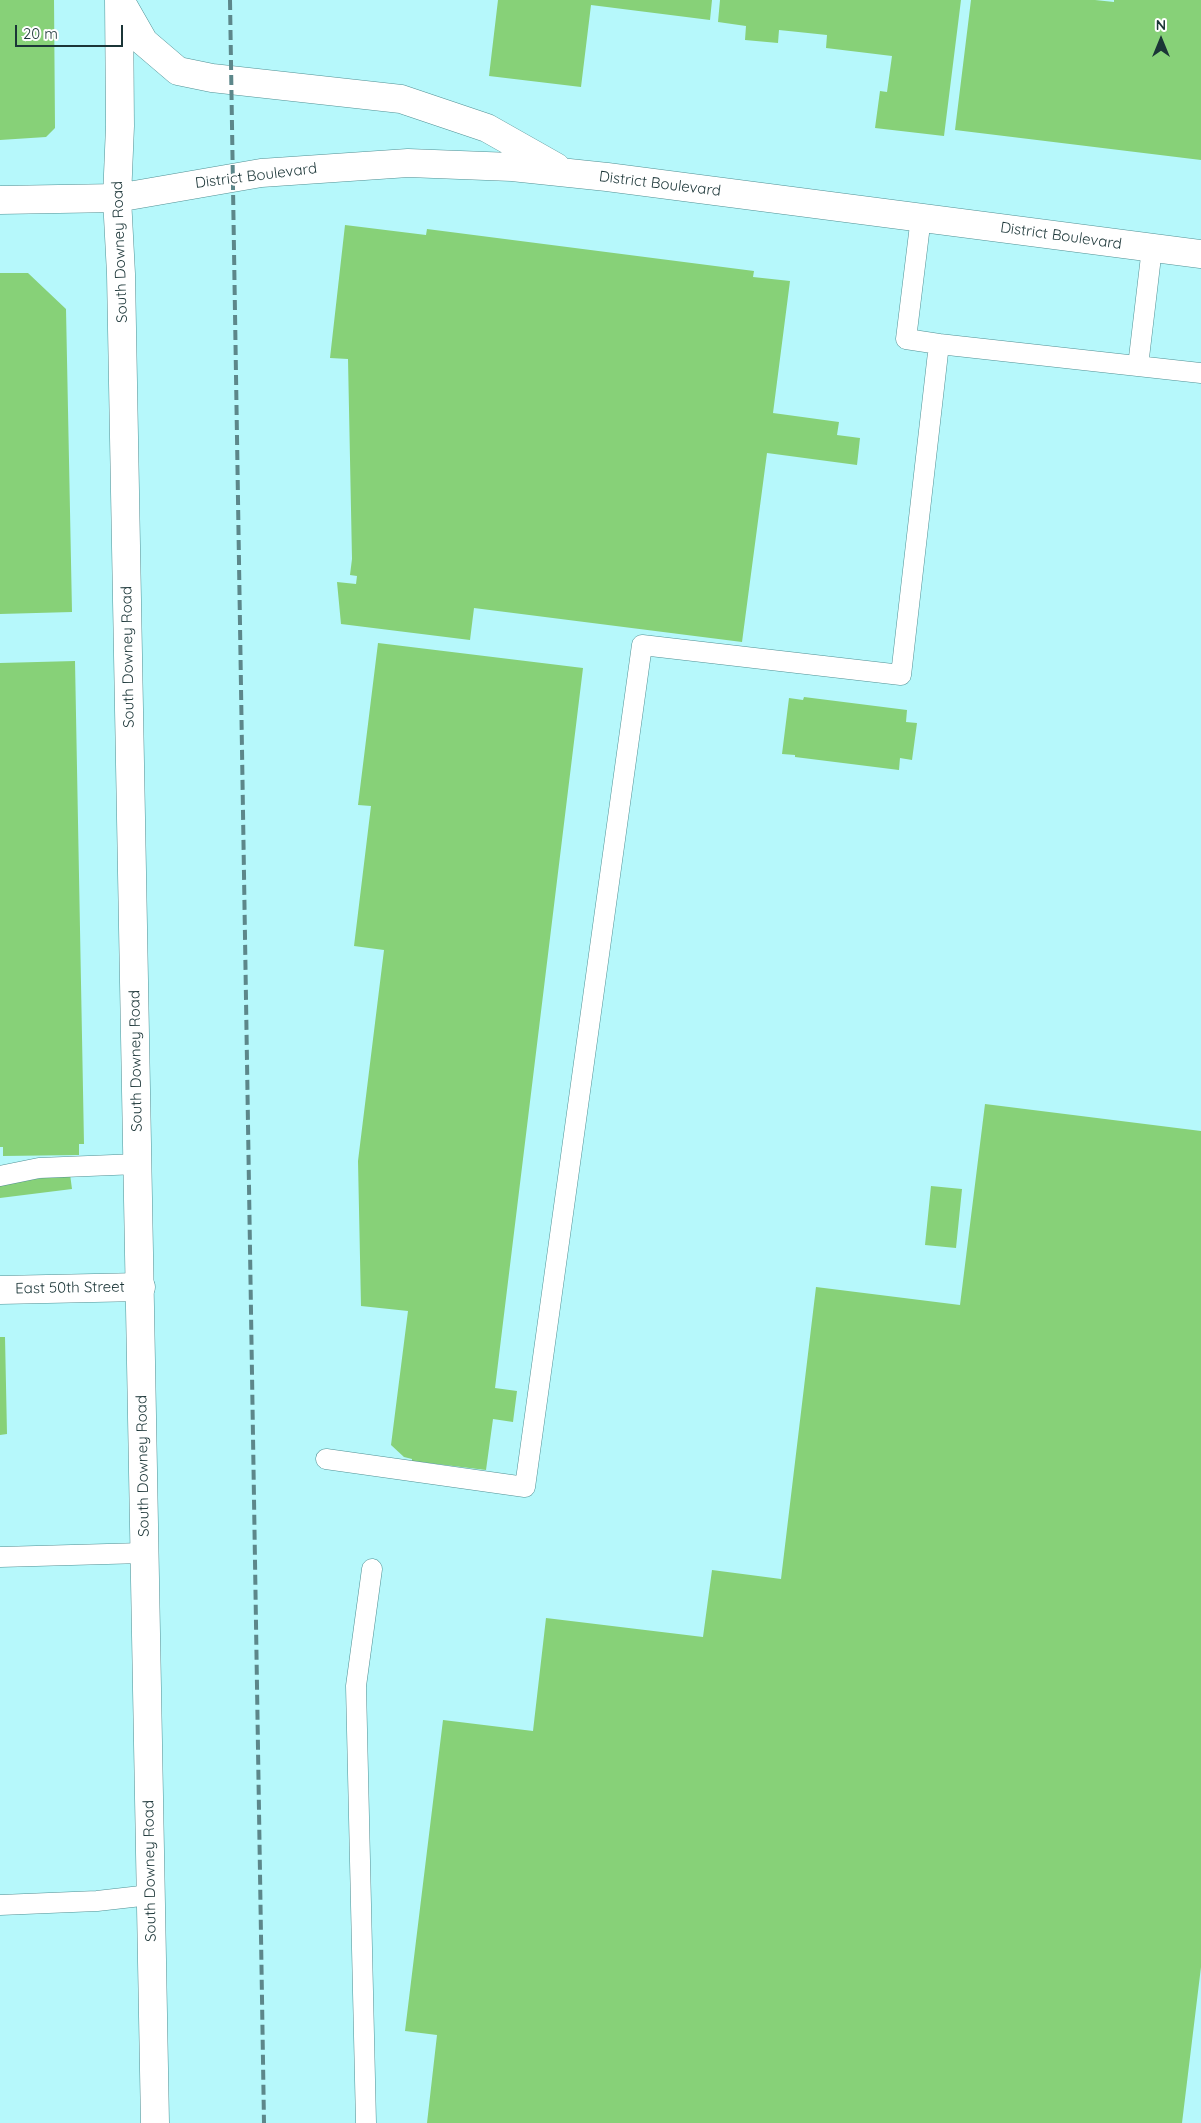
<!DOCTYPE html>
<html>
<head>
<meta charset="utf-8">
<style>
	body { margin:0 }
	#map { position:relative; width:1201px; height:2123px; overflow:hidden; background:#b6f8fb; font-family:Quicksand,sans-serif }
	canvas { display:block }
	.north { position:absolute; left:1136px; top:15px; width:50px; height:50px; -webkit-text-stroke:4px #fff; paint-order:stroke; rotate:0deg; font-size:14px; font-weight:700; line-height:20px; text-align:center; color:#1b3537 }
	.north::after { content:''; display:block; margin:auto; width:18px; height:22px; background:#1b3537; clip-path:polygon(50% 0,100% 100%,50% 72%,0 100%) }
	.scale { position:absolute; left:15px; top:25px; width:108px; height:22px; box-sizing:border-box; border:2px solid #1b3537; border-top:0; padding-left:6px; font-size:15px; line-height:18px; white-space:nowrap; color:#1b3537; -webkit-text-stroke:4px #fff; paint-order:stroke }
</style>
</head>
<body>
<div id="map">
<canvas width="1201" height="2123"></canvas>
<div class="north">N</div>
<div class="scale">20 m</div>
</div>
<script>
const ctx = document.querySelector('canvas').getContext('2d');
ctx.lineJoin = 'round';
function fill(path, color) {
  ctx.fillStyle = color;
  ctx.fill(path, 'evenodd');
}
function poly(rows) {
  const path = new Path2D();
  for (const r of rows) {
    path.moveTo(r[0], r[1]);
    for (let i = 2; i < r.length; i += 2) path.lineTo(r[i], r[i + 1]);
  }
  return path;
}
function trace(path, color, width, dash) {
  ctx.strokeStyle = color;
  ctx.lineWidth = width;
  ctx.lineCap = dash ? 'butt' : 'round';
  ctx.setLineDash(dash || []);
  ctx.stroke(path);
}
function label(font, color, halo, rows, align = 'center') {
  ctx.font = font + ' Quicksand,sans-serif';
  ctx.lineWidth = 4.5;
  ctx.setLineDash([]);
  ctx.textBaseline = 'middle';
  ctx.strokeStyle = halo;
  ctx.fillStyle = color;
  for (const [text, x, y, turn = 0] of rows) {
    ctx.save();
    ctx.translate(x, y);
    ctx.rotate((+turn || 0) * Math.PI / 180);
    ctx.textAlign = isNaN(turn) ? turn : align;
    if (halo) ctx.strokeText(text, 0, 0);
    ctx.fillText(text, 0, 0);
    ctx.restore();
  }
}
fill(poly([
	[0,0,54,0,55,128,46,137,0,140],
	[498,0,712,0,710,20,591,5,581,87,489,76],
	[720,0,961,0,944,136,875,128,880,91,887,92,892,56,826,48,827,35,779,30,778,43,745,40,746,26,718,22],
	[971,0,1095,0,1114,2,1114,0,1201,0,1201,160,955,130],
	[345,225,426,235,427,229,754,271,753,277,790,281,773,413,839,422,837,435,860,438,857,465,767,453,742,642,474,608,470,640,341,624,337,582,356,584,357,576,350,575,352,559,348,359,330,358],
	[0,273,28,273,66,309,72,612,0,614],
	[378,643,583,668,495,1388,517,1391,513,1422,493,1419,486,1470,412,1461,412,1459,404,1457,391,1445,408,1311,361,1306,358,1161,384,950,354,946,371,806,358,805],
	[75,661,84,1144,79,1144,79,1155,3,1156,3,1147,0,1147,0,663],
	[804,697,907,710,906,722,917,723,912,760,900,758,899,770,795,757,795,755,782,754,789,698,803,700],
	[985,1104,1201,1131,1201,1967,1182,2123,427,2123,437,2035,405,2031,443,1720,533,1731,546,1618,703,1637,712,1570,781,1579,816,1287,960,1305],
	[70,1174,72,1189,0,1198,0,1184],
	[931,1186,962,1189,956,1248,925,1245],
	[0,1337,5,1337,7,1434,0,1435]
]), '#87d178');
const service = poly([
	[939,344,1201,373],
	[1138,366,1152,248],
	[0,1176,39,1168,138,1164],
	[326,1459,525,1487,642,645,901,675,939,344,906,339,921,217],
	[0,1557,143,1553],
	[0,1905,97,1901,150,1895],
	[366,2123,356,1686,372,1569]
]);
const minor = poly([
	[0,1290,141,1287]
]);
const secondary = poly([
	[119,0,120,126,117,198,121,274,155,2123],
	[120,0,144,42,178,71,212,78,401,99,487,128,556,167],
	[0,200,117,198,261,173,408,163,512,167,607,177,1201,254]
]);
trace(service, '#519094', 21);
trace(minor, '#519094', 29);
trace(secondary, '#519094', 29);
trace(service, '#fff', 20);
trace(minor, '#fff', 28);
trace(secondary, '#fff', 28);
trace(poly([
	[230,0,264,2123]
]), '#5c878a', 4, [10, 5]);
label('15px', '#1b3537', '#fff', [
	["District Boulevard",256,176,-7],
	["District Boulevard",660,184,7],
	["District Boulevard",1061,236,8],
	["South Downey Road",120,252,-92],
	["South Downey Road",128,657,-91],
	["South Downey Road",136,1061,-91],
	["East 50th Street",70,1288,-1],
	["South Downey Road",143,1466,-91],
	["South Downey Road",150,1871,-91]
]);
</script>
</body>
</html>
